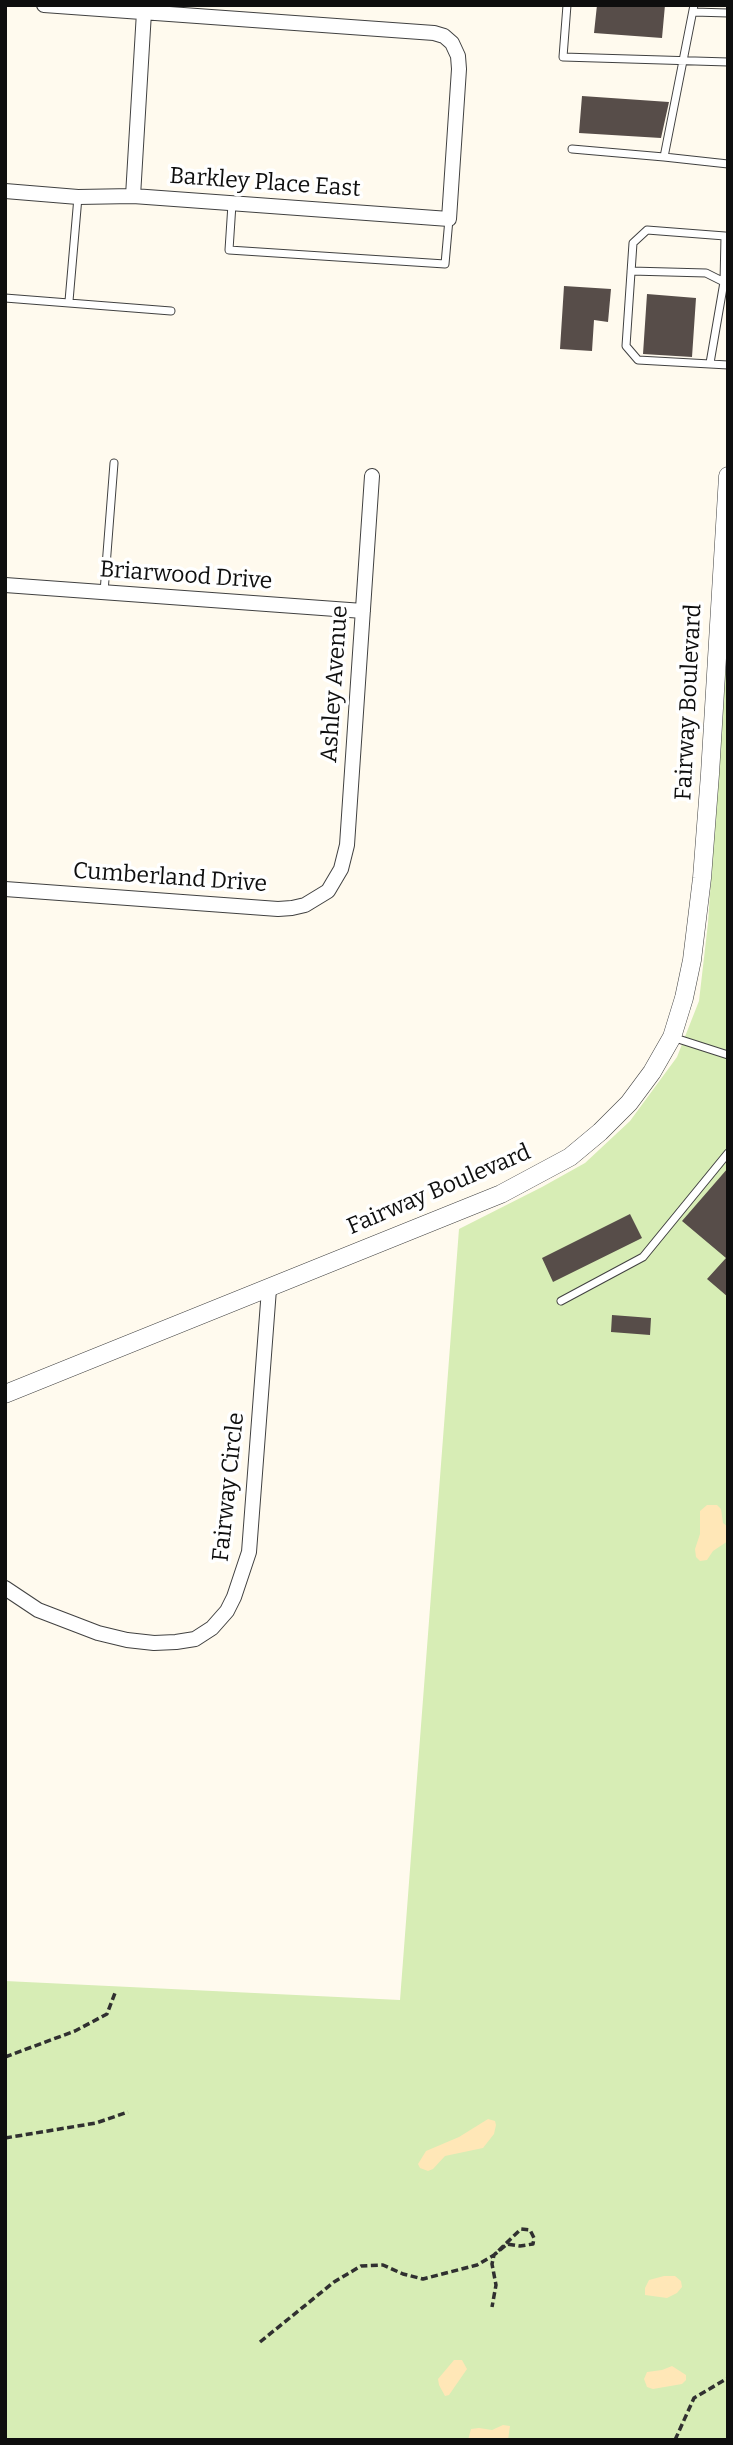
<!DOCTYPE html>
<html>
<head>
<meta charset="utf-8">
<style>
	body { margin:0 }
	#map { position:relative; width:733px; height:2445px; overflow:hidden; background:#fffaee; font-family:Bitter,serif }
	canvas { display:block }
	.frame { position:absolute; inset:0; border:7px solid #0e0e0e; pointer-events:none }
</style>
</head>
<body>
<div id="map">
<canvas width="733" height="2445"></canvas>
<div class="frame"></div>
</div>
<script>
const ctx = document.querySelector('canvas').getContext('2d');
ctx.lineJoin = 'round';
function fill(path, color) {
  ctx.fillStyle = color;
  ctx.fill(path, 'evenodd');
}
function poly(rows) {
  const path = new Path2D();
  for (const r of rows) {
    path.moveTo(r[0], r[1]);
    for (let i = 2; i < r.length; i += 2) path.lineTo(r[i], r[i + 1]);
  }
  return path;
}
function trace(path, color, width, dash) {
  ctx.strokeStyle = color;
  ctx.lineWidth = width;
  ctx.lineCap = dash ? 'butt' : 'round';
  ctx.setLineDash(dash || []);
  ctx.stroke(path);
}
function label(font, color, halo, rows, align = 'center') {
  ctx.font = font + ' Bitter,serif';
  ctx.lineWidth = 7;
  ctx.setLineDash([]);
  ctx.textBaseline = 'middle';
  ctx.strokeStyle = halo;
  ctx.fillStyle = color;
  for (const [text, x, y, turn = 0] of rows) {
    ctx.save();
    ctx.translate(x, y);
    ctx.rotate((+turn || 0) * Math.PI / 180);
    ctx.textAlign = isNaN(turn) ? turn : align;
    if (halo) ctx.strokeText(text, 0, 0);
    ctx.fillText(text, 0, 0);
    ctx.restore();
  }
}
fill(poly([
	[728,626,728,2440,5,2440,5,1981,400,2000,459,1229,542,1187,585,1163,630,1121,677,1057,699,1001,708,923]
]), '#d7edb5');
fill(poly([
	[707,1505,717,1505,721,1509,723,1523,728,1527,728,1541,713,1551,707,1560,700,1561,696,1557,695,1549,700,1534,700,1511],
	[488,2119,495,2121,496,2125,494,2134,483,2148,445,2156,433,2169,428,2171,420,2168,418,2164,426,2151,459,2137],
	[664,2276,675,2276,681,2281,682,2287,677,2293,667,2298,645,2295,645,2288,649,2280],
	[454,2360,462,2360,467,2369,449,2395,445,2396,439,2385,438,2379],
	[672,2366,686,2375,686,2380,682,2384,653,2389,647,2387,644,2379,647,2372,662,2370],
	[503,2425,510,2426,508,2440,468,2440,471,2429,479,2428,492,2430]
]), '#ffe7b7');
fill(poly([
	[597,5,665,5,662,38,594,33],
	[582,96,669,102,661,138,579,133],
	[564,286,611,289,608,322,594,320,592,351,560,349],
	[647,294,696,298,692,357,643,354],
	[728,1168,728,1297,707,1279,726,1258,682,1221],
	[630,1214,642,1238,553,1282,542,1258],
	[612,1315,651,1318,650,1335,611,1332]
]), '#574d49');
const service = poly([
	[567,5,563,57,728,62],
	[694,5,664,157,728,164],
	[694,12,728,13],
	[572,149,664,157],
	[232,204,229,250,445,264,449,219],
	[631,271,706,273,724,282,710,363],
	[728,284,724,282,725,236,647,230,633,243,626,346,638,360,728,365],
	[5,298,171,311],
	[69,301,78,197],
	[104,592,114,463],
	[672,1037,728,1055],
	[561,1301,643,1257,728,1153]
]);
const minor = poly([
	[5,191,78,197,133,196,449,219,459,69,458,56,452,43,444,36,434,33,44,5],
	[133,196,144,12],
	[5,585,363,611],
	[5,889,278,909,292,908,305,905,328,891,341,869,347,845,372,476],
	[5,1588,38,1610,98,1633,127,1640,154,1643,176,1642,195,1639,212,1628,227,1611,234,1597,249,1552,269,1289]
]);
const tertiary = poly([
	[5,1394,501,1194,570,1157,600,1132,629,1103,652,1072,672,1037,684,998,692,960,702,878,710,774,728,476]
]);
trace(service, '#414141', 9);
trace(minor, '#414141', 16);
trace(tertiary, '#414141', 19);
trace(poly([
	[5,2057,75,2031,107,2014,115,1993],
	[5,2138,96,2123,128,2112],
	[260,2342,334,2282,361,2266,383,2265,403,2274,423,2279,477,2265,494,2255,521,2229,530,2230,534,2238,533,2244,520,2246,507,2244,494,2255,492,2264,496,2285,492,2307],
	[675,2440,694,2398,728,2378]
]), '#303030', 3.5, [7, 3.5]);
trace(service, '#fff', 7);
trace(minor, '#fff', 14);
trace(tertiary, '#fff', 18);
label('23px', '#0e0e0e', '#fff', [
	["Barkley Place East",265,183,4],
	["Briarwood Drive",186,576,4],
	["Ashley Avenue",335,684,-86],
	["Fairway Boulevard",689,702,-87],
	["Cumberland Drive",170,878,4],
	["Fairway Boulevard",439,1190,-23],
	["Fairway Circle",229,1487,-84]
]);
</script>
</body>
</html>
